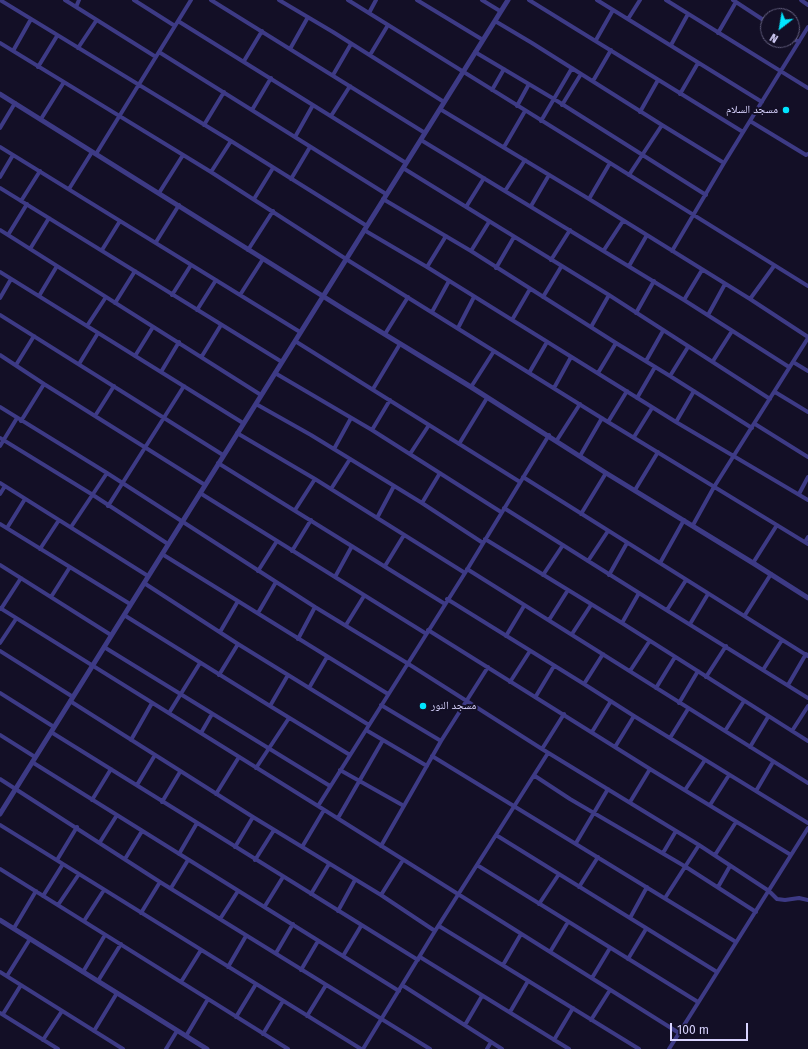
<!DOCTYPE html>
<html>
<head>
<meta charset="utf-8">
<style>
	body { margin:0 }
	#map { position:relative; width:808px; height:1049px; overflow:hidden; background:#130f26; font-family:"Fira Sans",sans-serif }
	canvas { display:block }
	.north { position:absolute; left:760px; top:8px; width:40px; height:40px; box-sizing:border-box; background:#130f26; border:1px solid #625e7d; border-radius:50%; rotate:211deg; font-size:11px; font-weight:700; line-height:16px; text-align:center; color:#d9d4ff }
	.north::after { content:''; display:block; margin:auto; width:14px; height:18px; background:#00e5ff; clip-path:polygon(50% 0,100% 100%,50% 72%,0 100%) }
	.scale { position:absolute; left:670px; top:1023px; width:78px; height:18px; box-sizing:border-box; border:2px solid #d9d4ff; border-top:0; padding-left:5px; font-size:12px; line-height:14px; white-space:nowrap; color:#d9d4ff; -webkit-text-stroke:3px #130f26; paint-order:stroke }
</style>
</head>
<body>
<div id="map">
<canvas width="808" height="1049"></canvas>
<div class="north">N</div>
<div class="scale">100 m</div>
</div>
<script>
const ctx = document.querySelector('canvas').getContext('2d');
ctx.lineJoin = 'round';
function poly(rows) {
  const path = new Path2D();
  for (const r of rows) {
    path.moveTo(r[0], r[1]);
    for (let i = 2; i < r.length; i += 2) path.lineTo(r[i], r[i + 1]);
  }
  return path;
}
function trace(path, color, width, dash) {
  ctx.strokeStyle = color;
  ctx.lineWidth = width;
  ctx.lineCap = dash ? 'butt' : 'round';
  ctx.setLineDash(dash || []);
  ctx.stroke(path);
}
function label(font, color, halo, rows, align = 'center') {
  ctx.font = font + ' "Fira Sans","Noto Naskh Arabic",sans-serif';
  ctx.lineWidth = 4;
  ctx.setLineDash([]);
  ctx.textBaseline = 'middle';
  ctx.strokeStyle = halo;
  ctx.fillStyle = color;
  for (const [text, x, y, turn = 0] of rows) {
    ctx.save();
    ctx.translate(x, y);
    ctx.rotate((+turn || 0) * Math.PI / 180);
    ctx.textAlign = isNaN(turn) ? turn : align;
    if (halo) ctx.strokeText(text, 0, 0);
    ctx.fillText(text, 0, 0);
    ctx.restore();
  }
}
trace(poly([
	[0,0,231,141,367,226],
	[65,0,156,57],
	[134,0,175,26],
	[211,0,425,133],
	[279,0,333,32,444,102],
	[348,0,808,286],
	[417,0,483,40],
	[482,0,500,11],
	[529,0,743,132],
	[597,0,762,102],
	[666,0,808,88],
	[733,0,768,23],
	[801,0,808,5],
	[76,7,79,0],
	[369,13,376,0],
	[628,19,640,0],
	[178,21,406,163],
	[495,21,532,43,662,125,724,163],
	[718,33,736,2],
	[792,38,799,42],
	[596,40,613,10],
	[0,43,211,172,346,259,608,422,808,544],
	[671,45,688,14],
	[78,48,96,21],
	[290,49,308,17],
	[13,51,31,19],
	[159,52,386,194],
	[475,52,554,99,706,195],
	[370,55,388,25],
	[244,61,262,31],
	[38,67,57,36],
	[333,75,351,44],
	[593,81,611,50],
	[492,90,504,69],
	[680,94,698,63],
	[562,105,581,74],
	[517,106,529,84],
	[440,109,589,199,750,299,808,337],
	[252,110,271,78],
	[640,112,658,80],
	[331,116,350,86],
	[41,119,64,82],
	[541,121,572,68],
	[750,121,806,155,808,154],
	[204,125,224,92],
	[0,128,15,103],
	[295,137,313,105],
	[421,140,684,300,789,367],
	[0,147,300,332],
	[504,147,525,111],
	[96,154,191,0],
	[403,168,609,295,770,399],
	[211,172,231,141],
	[629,175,662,125],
	[0,177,13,155],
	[291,179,310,147],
	[0,188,282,362],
	[69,189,92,152],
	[505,191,525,160],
	[159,193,183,155],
	[254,199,273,168],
	[383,199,471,251,616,343,670,376,752,428],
	[589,199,610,163],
	[21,201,40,171],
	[531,206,549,175],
	[466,207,484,178],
	[0,230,261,395],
	[364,230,427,267,676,422,808,500],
	[8,235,27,204],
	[156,242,179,205],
	[30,249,49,218],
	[102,250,120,221],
	[248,250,273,211],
	[604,250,623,221],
	[471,251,489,222],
	[672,251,724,163,808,27],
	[551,260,570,230],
	[629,266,647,235],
	[427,267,446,236],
	[496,268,514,237],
	[0,272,243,423],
	[172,295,191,265],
	[240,295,263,259],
	[39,296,57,266],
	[543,297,561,267],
	[0,298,11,279],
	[750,299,774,266],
	[684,300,702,270],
	[115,303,135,271],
	[197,310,216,280],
	[432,312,449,281],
	[636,313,654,281],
	[0,315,223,455],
	[708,315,725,284],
	[512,320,530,289],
	[87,326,106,297],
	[591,327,609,295],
	[458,328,474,297],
	[385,334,408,297],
	[295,341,520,482],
	[0,355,44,384,205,485],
	[135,356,153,327],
	[202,356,221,325],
	[646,361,663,331],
	[713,361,732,331],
	[793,362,808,371],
	[79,364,98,333],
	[16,365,34,336],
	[161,372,179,342],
	[275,373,372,430,501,512],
	[529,373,547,342],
	[598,373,616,343],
	[670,376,688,347],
	[471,387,494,351],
	[554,388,571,357],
	[373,389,400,344],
	[775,392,808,412],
	[637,398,655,367],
	[256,404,311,435,422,503,483,543],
	[0,407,107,473,315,607,407,663,542,749,699,845,769,891,777,899,785,900,799,898,808,900],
	[95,416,114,386],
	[21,421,44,384],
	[608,422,627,391],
	[676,422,694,391],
	[755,424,808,457],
	[372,430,390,400],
	[237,433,315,479,465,573],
	[634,437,652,408],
	[0,438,93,495,168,544],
	[557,440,580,404],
	[459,444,487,398],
	[0,446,17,418],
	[334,449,351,418],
	[410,454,429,425],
	[580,456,602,418],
	[218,463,445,604],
	[523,477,808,656],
	[0,483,148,576],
	[331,489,350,459],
	[635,490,658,452],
	[200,493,425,633],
	[0,494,5,486],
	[799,494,808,477],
	[422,503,440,473],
	[108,506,184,386],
	[504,508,639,593,808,698],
	[295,510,315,479],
	[581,514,606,473],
	[377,518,394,486],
	[0,524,130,604],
	[693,525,714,487,808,338],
	[71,527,107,473],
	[7,528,25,499],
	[485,539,622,623,808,741],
	[805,542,808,537],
	[40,549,59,520],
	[292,551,311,520],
	[162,554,388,694],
	[588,561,608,531],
	[660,563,684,520],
	[753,563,777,525],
	[0,565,111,635],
	[385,566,404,535],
	[467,569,808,783],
	[258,571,277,541],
	[543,575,563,545],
	[609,575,627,543],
	[335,577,352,546],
	[144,583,238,644,369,725],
	[51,597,70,567],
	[447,599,584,684,634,716,808,823],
	[0,608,318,806,679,1033],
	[1,609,21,578],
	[667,610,686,580],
	[258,613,276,582],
	[124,615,270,706,350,755],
	[745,615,771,574],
	[549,620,568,590],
	[622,623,639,593],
	[690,624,708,594],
	[346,625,364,596],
	[428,630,650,769,791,855],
	[220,632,238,601],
	[572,634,591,605],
	[506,636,524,606],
	[298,639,315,607],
	[0,643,16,619],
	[104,647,330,786],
	[0,651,73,697],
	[763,670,782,640],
	[630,671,649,642],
	[219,675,238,644],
	[706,677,726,646],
	[510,682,530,651],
	[584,684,603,654],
	[788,685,806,654],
	[309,688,327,657],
	[656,688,675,657],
	[0,693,54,727],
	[536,696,554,666],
	[70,701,253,817,381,895,435,931],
	[679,703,698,671],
	[381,705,441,741],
	[270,706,288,675],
	[169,713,200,663],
	[366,730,427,766],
	[725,731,744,701],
	[792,731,808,706],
	[51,732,418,960],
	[592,732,611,701],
	[201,733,212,714],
	[0,735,35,757],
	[670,738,688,709],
	[131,740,152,703],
	[615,747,634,716],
	[750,747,768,717],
	[542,749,564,714],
	[432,756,736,942],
	[32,762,399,991],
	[256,768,289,718],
	[340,770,404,806],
	[535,776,570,799,686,867,756,912],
	[0,779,160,882,430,1049],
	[137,785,155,755],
	[685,790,705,760],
	[756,791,773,762],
	[216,794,239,757],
	[92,800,111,769],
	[162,802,180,772],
	[630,802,650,769],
	[710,805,729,775],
	[318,806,465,573,549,435],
	[338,818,383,740],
	[0,825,361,1049],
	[496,835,717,972],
	[100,842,117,815],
	[576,843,608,789],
	[381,846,441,741,488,667],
	[235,847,253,817],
	[302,847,324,810],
	[663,853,676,831],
	[179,854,197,823],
	[715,855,736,822],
	[125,859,142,831],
	[57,860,77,827],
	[255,860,274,830],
	[477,865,698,1002],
	[0,869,288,1049],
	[579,887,598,857],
	[718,887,730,866],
	[171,888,188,860],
	[311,894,329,864],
	[381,895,403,860],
	[43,896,63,864],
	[665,898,699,845],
	[539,904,559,874],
	[58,905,79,874],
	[265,906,283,877],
	[338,911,355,880],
	[141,913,160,882],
	[630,918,647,887],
	[220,919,238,891],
	[84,921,104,890],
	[439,926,639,1049],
	[14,928,36,891],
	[550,952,568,922],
	[276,953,293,924],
	[343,956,361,926],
	[420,957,569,1049],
	[628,959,646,929],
	[503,965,521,934],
	[228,967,246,936],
	[301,970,318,941],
	[0,972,123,1049],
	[83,972,105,935],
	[7,976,30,939],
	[592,978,610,948],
	[98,981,121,944],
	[181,982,201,950],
	[402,985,502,1049],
	[510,1012,528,981],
	[0,1013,58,1049],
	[3,1014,21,985],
	[307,1016,326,985],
	[236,1017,256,984],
	[591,1020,610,990],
	[465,1025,482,996],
	[94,1031,117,993],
	[263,1034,283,1001],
	[186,1036,208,999],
	[43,1040,62,1011],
	[554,1040,573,1008],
	[166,1049,177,1031],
	[363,1049,435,931,548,753],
	[487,1049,491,1042],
	[669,1049,808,828]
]), '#3d3a85', 4);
trace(poly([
	[0,94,345,310,471,387,606,473,753,563,808,598],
	[0,814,508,0],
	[0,920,207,1049]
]), '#3d3a85', 5);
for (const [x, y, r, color] of [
	[786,110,4,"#00e5ff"],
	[423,706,4,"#00e5ff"]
]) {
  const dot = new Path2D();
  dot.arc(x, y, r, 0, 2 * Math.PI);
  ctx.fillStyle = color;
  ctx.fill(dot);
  trace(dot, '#130f26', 1.5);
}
label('11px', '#d9d4ff', '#130f26', [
	["مسجد السلام",778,110],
	["مسجد النور",431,706,"left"]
], 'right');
</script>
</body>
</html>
